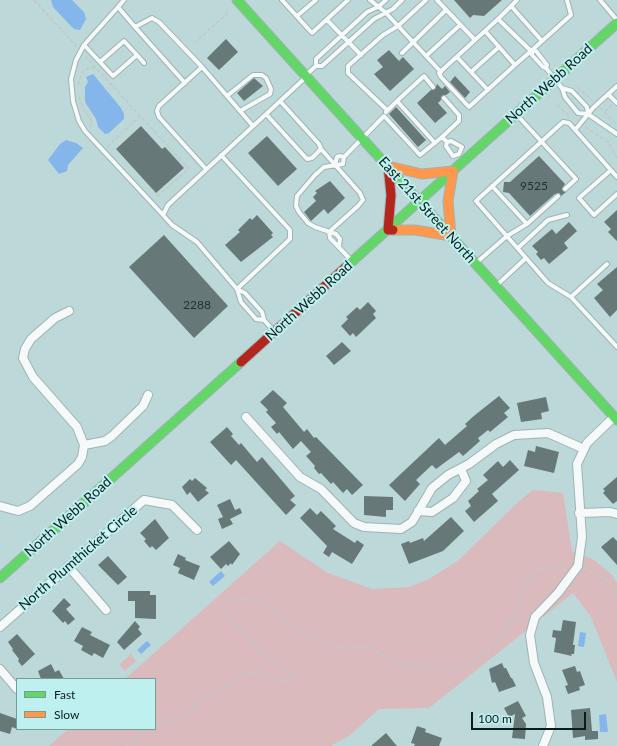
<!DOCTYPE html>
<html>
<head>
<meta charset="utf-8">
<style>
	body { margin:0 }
	#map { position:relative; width:617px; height:746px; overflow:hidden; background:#bdd8d8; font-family:Lato,sans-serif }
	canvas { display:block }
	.legend { position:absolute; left:16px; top:678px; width:140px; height:52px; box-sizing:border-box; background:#bff0f0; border:1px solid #769c9c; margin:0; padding:5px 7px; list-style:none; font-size:12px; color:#091d1d }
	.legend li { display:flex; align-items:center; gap:8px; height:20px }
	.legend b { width:20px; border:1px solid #769c9c }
	.scale { position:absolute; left:471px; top:712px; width:115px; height:18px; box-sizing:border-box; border:2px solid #091d1d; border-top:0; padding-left:5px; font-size:12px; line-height:14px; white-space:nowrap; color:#091d1d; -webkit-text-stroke:3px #bff0f0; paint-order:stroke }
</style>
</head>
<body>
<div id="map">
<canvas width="617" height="746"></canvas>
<ul class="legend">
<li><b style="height:5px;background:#63d668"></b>Fast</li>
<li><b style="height:5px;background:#ff974d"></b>Slow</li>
</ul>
<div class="scale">100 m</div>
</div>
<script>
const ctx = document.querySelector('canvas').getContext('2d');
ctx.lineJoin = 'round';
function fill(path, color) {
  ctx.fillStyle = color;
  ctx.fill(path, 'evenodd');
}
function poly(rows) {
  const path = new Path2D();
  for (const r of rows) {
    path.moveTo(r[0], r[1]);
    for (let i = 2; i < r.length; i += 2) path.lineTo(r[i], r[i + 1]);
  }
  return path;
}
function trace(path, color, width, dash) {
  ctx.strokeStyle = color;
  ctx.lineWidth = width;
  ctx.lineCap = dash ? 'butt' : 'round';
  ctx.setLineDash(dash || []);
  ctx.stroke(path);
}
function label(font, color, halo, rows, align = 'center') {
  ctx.font = font + ' Lato,sans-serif';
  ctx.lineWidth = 4;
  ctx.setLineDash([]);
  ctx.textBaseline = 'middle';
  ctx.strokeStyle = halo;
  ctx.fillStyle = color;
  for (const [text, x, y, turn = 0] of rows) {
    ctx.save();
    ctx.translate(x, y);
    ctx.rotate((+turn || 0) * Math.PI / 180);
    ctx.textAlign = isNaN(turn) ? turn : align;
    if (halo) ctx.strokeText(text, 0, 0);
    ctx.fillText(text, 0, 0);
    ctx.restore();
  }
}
fill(poly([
	[533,490,563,493,572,551,594,560,612,575,617,583,617,682,591,617,573,593,429,708,379,709,349,736,330,746,49,746,68,729,155,729,155,679,125,679,280,541,328,573,372,589,409,587,429,579,459,560,519,501],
	[131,654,136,661,125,671,119,665]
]), '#dababc');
fill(poly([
	[51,0,72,0,84,12,86,19,80,30,74,29,69,24,53,7],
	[93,74,121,108,124,114,124,119,109,133,105,134,98,127,96,119,85,102,85,87,88,82,86,77],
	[66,140,76,143,83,148,68,165,67,171,59,174,48,160,60,144],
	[221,571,225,576,213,586,209,582],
	[580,632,586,633,584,647,578,646],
	[147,641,151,645,141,654,137,650],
	[606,714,608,732,600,732,599,715]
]), '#84b6eb');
fill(poly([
	[454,0,502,0,484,16,473,15,470,18],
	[226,39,238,52,219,70,207,58],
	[389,50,399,61,403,57,414,69,390,91,374,74,383,67,377,60],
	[455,76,470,92,465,98,450,82],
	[254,78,263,86,244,101,237,93],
	[437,84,442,89,445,86,450,92,446,95,444,95,441,97,441,100,438,103,447,113,435,123,417,103,431,90,435,89],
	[396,107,426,140,418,147,389,114],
	[141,126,162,149,165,147,184,168,156,193,116,149],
	[267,136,297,169,278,186,248,153],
	[539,156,565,184,562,189,566,192,561,196,559,193,555,194,530,216,509,193,503,192,504,182,510,182],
	[330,181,345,198,328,214,324,209,311,221,304,212,316,201,313,197,317,193,315,191],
	[617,210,617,241,608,232,611,229,604,222],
	[257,215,273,233,271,235,273,237,241,262,225,245,240,232,238,230,250,218,252,220],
	[569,222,577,231,564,243,568,248,549,264,544,258,541,260,536,254,538,252,532,246,552,229,556,234],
	[164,235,228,306,194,338,129,267],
	[617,267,617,310,610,317,594,298,603,290,597,284],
	[368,302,376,311,373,314,376,318,356,337,353,333,350,336,341,326,348,319,346,317,357,307,360,310],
	[342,342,351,351,334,365,326,356],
	[273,390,287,403,283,407,304,432,307,429,314,438,316,437,363,485,352,495,347,489,343,493,333,482,331,484,321,473,319,474,314,468,315,466,306,456,311,452,301,441,293,449,279,432,277,434,271,427,276,423,266,412,268,410,260,402],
	[499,396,510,408,504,413,508,417,490,432,488,430,478,438,480,441,463,456,459,452,436,469,432,465,416,480,420,484,405,501,389,485,439,438,445,445,467,426,465,424,475,415],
	[546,397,549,411,541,413,542,419,521,422,517,403],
	[227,427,233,434,231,436,239,445,241,443,257,462,262,457,295,496,290,500,296,505,286,515,236,460,231,465,210,442],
	[536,446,559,452,554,473,524,466,528,450,535,452],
	[510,460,519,470,492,494,498,501,474,522,465,511,471,506,468,501,479,491,477,489,488,480,483,475,498,461,503,467],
	[617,477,617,501,613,504,603,493,605,491,603,489],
	[195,478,207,488,205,490,209,493,198,502,190,492,187,495,182,487,190,479,192,481],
	[364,496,393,497,393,510,386,510,386,517,364,515],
	[230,499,235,510,240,508,242,513,230,519,233,524,222,529,218,519,223,517,217,505],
	[310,508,317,515,321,511,336,526,333,529,355,543,357,540,364,545,352,564,332,552,329,557,323,553,327,546,300,518],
	[451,517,464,531,443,551,409,564,401,544,409,541,410,543,423,538,424,541],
	[155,519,169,538,156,550,152,546,150,548,144,541,146,539,140,533],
	[613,537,617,541,617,565,601,547],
	[229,541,240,554,232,565,231,563,228,566,226,564,221,569,210,557],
	[178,554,186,558,185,560,200,566,194,580,178,573,180,568,173,565],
	[108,556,127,577,118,585,98,565],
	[128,591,150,591,150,595,156,595,156,619,135,618,135,601,128,601],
	[64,598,71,605,66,609,75,619,68,625,65,621,63,623,52,611],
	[563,620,576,622,573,645,575,645,574,654,571,654,572,656,554,652,556,638,552,637,553,630,561,631],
	[135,621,140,627,138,629,142,634,124,650,117,642],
	[82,627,92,632,90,635,110,645,103,658,94,653,92,656,81,650,83,646,74,641],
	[17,634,35,654,22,666,18,661,19,659,12,650,13,649,8,642],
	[502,663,504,668,506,668,511,678,512,678,516,686,499,692,495,682,492,683,489,669],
	[51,664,55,672,59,670,64,679,41,679,38,671],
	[575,666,577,672,580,671,585,685,579,687,580,690,568,694,565,686,568,685,562,670],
	[518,701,526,716,522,718,526,724,525,739,512,738,515,714,509,717,504,708],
	[590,708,592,731,598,731,598,739,585,740,585,736,573,738,571,710],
	[0,713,17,719,17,729,12,727,10,734,0,731],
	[417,726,426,729,425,732,442,738,439,746,414,746,415,744,411,743],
	[386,733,397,746,371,746]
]), '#677878');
const lane = poly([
	[124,0,118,7,135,27,152,18,159,22,202,67,159,106,157,111,159,117,206,169],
	[282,0,312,33,348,0],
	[370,0,385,12,441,72],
	[437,0,475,40],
	[600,0,617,20],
	[511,6,542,41],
	[118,7,84,45,76,60,71,79,73,101,79,121,85,131,163,215],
	[297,16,316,0],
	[498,19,517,0],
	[327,20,361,55],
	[135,27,185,83],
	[485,31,515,65],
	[84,45,113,76,137,55,124,41,100,62],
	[532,52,532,55,543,67,546,68,562,88,565,97,578,113,588,114,617,134],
	[402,53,446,10],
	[137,55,144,63],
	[426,56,460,25],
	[457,57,471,72],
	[316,66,316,59,367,12,378,7,386,0],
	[202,67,253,126],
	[546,68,547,65,536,51,531,51,498,19,439,73,441,77,469,107,515,65,531,51,571,15,567,0],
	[306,75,316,66,322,66,374,19,393,9,402,0],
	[562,88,572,91,587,107,588,114],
	[488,90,471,72,499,47],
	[608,94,617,103],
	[227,96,253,75,262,75,266,78,271,89,270,94,240,111],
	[280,101,319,144,321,149,360,193,363,200,358,206,329,232],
	[397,101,424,76,433,87],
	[387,110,348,73,348,66,383,35,398,26,426,0],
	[386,112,397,101,435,143],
	[266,114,307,159,312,158,321,149],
	[516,114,576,179,565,189],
	[575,130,593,108,617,86],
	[442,137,459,121,459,115,444,98],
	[221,155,290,230,290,239,237,289],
	[335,165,337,157,340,156,344,157],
	[611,170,579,198,594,215,617,194],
	[617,177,569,123,563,122,476,201,548,283,571,297,617,347],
	[492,186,527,224],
	[329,232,330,238,351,260],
	[339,246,340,239,336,234,315,227,308,223,299,212,296,206,297,196,315,175,324,167,343,164,344,157,384,116,420,155,442,137,447,142,451,141,462,147,459,154,453,156,446,146,447,142],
	[518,248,548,220,567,215],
	[476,263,507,236,527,224,558,196],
	[497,285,526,258],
	[237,289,241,302,256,319,264,320],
	[571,297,607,264],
	[273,330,264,320,262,312,245,293,237,289,197,242,172,225,163,215,168,205,305,78]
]);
const street = poly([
	[246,417,300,477,321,489,354,523,364,527,401,529,412,522,432,488,448,475,469,464,496,444,514,435,548,433,584,449],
	[84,445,105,441,112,436,143,406,148,395],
	[0,506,18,511,30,506,78,464,82,457,84,445,77,427,33,377,23,358,25,349,31,339,55,318,69,311],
	[418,511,432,512,453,498,466,481,461,469],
	[579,513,610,512,617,514],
	[68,566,106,610],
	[0,627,144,500,172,505,197,530],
	[0,669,17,689],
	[543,746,551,726,547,697,534,663,530,635,535,617,558,593,578,566,582,537,577,464,587,443,614,417]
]);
const fast = poly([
	[237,0,617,420],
	[347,266,617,23],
	[0,578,241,362]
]);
const slow = poly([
	[388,166,422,174,453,171,448,201,451,236,415,230,393,230]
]);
const jam = poly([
	[388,166,391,195,388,230,393,230],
	[241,362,347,266]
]);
trace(lane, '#9eb3b3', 6);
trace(street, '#9eb3b3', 10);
trace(fast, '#9eb3b3', 11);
trace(slow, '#9eb3b3', 11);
trace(jam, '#9eb3b3', 11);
trace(poly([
	[34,0,77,47],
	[194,43,228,13],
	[85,56,189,169,155,198],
	[78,85,83,70,95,67],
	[577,87,593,101],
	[79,97,84,110,92,121,90,127],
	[557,105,570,117],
	[600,108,617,125],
	[605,112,612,105],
	[585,127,608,142,617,158],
	[107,147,140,116],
	[584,568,606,579,617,595],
	[155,725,165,721,185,718,202,698,221,692,242,675,261,672,282,682,290,680,292,675,290,673,259,651,247,635,225,615,222,604,227,600,238,598,262,602,298,630,323,643,343,647,369,647,388,659,406,666,424,666,444,670,456,669,472,662,491,648,503,635,517,610,519,596,525,584,537,570,569,564],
	[126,746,147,729]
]), '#c1c9c9', 1.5, [4, 2]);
trace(lane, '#f5f9f9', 4);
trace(street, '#f5f9f9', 8);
trace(fast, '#63d668', 9);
trace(slow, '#ff974d', 9);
trace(jam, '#b3261e', 9);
label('12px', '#203434', null, [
	["9525",534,186],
	["2288",197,305]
]);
label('14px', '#091d1d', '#bff0f0', [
	["North Webb Road",549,84,-42],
	["East 21st Street North",427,210,48],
	["North Webb Road",309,301,-42],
	["North Webb Road",68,517,-42],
	["North Plumthicket Circle",78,558,-41]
]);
</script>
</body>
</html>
